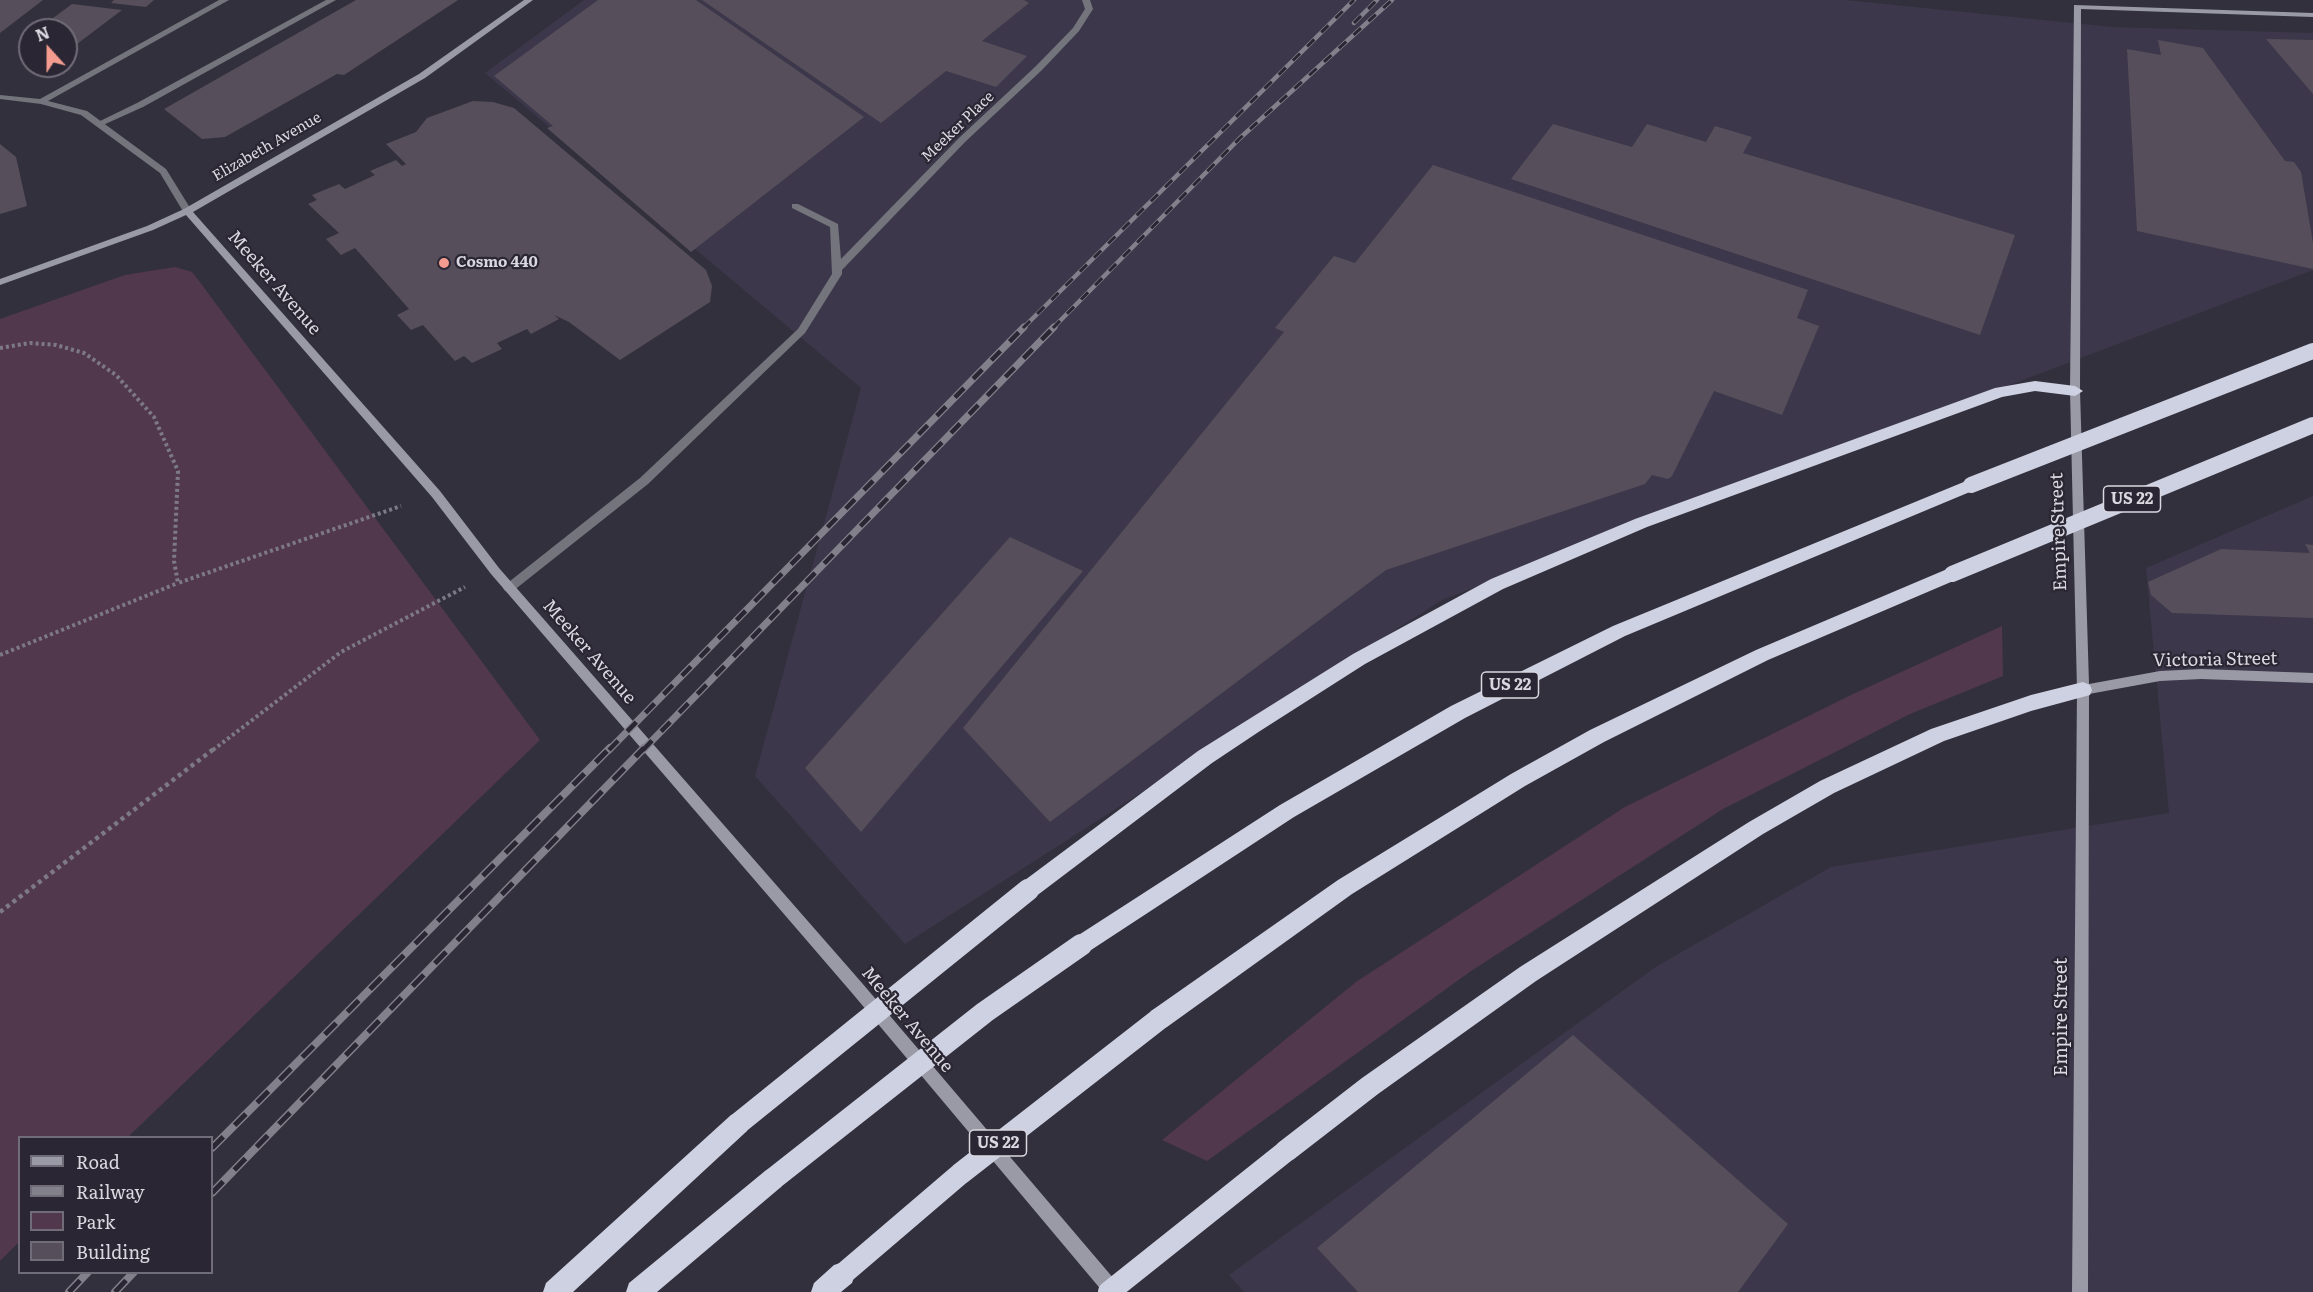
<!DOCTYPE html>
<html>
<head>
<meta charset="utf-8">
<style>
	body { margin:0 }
	#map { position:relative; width:2313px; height:1292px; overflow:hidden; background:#33303d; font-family:Literata,serif }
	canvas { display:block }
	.legend { position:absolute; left:18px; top:1136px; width:195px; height:138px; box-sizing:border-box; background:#2a2633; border:2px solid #706d78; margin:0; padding:8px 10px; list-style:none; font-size:18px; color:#d9d7df }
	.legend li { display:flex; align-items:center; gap:12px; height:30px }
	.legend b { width:30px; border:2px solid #706d78 }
	.north { position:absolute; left:18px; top:18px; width:60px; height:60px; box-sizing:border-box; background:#2a2633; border:2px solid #706d78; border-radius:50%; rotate:339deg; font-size:16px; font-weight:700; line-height:24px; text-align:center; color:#d9d7df }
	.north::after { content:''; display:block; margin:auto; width:21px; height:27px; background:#f59c90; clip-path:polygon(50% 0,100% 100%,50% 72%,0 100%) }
</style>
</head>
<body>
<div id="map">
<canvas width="2313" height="1292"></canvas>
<ul class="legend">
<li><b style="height:8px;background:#999aa5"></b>Road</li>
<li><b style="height:8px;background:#82808a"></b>Railway</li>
<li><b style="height:16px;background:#52384d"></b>Park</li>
<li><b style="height:16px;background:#564e5a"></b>Building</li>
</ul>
<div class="north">N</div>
</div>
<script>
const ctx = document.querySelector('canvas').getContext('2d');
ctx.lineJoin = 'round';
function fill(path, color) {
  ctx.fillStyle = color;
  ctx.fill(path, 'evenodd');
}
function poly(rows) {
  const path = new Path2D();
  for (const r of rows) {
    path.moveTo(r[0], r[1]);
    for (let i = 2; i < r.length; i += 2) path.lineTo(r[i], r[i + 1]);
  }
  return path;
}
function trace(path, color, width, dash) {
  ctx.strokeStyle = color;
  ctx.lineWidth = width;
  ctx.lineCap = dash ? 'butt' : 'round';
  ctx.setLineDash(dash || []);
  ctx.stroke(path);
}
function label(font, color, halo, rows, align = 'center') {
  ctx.font = font + ' Literata,serif';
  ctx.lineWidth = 4.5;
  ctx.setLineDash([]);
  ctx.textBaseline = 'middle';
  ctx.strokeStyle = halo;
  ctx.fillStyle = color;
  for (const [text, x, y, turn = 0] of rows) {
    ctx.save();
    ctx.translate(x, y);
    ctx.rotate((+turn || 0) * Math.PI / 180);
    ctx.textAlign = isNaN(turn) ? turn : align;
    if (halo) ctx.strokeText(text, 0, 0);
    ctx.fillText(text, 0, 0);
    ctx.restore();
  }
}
fill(poly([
	[584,0,1845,0,2112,27,2313,33,2313,270,1442,600,905,944,755,776,861,388,485,73],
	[2313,496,2313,1292,1244,1292,1229,1275,1657,966,1831,867,2169,813,2146,568]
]), '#3c374a');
fill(poly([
	[175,267,192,272,199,281,540,740,128,1137,20,1138,19,1242,0,1261,0,319,125,275],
	[2002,626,2003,676,1910,714,1723,809,1471,971,1207,1161,1162,1140,1356,982,1625,807,1851,695]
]), '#52384d');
fill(poly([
	[0,0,43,0,0,33],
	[114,0,154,0,146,7,111,3],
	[356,0,458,0,344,75,337,74,225,137,202,139,164,109],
	[598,0,696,0,864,117,691,252,547,128,553,126,494,76],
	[702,0,1024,0,1029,3,982,41,1027,56,996,87,946,71,881,123],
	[72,4,122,10,77,44,66,45,66,30,37,30],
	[2266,39,2313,40,2313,94],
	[2158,40,2203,48,2285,161,2294,162,2301,172,2313,243,2313,269,2137,231,2127,49,2161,55],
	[473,101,493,102,514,108,706,270,712,286,710,302,620,360,569,322,554,315,559,319,531,334,527,329,497,343,502,349,472,363,464,356,455,361,423,325,411,330,397,315,409,309,355,248,341,255,326,239,339,233,308,204,317,200,312,195,339,184,345,189,375,175,370,171,396,160,402,166,406,164,386,144,416,132,427,118],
	[1553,124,1632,147,1647,124,1706,142,1715,126,1752,137,1743,153,2015,235,1980,335,1511,179],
	[0,144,16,157,27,206,0,214],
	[1433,165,1808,290,1797,318,1819,326,1782,415,1714,391,1672,476,1668,479,1652,475,1645,484,1386,570,1050,822,963,728,1284,332,1275,328,1334,256,1355,263],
	[1010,537,1083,571,861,832,805,768],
	[2305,544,2313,545,2313,618,2172,613,2151,595,2148,582,2221,549,2310,553],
	[1573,1035,1788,1224,1738,1292,1358,1292,1317,1248]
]), '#564e5a');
trace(poly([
	[0,348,30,343,56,345,84,353,116,375,154,417,178,471,174,561,178,583,401,506],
	[0,655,178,583],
	[213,750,341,652,465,587]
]), '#7d7a85', 4, [3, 3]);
trace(poly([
	[0,912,215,748]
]), '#7d7a85', 4.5, [4, 4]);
fill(poly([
	[326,0,336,0,143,107,103,125,96,123,137,103,326,0],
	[1082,0,1090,0,1093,9,1079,31,1042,70,965,142,842,270,842,274,805,333,648,484,513,591,505,591,503,588,505,585,640,478,798,329,832,274,830,227,792,208,792,204,798,204,838,224,841,259,959,138,1036,66,1073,28,1085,9,1082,0]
]), '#74757c');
fill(poly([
	[219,0,229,0,48,101,87,111,166,169,192,211,190,213,184,213,160,173,81,115,41,104,0,99,0,95,40,99,219,0]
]), '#74757c');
fill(poly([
	[524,0,533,0,425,78,193,212,440,491,499,568,862,983,1120,1286,1122,1292,1103,1292,852,993,491,574,432,497,186,215,153,230,0,285,0,279,147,226,184,209,419,74,524,0],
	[2074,5,2313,13,2313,17,2081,9,2080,391,2089,684,2160,671,2201,669,2313,673,2313,683,2201,679,2160,681,2089,694,2088,1292,2072,1292,2077,690,2070,391,2074,5]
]), '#999aa5');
fill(poly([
	[2035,381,2075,386,2083,391,2075,396,2035,391,2002,397,1647,527,1503,589,1365,664,1260,731,1212,763,1035,897,1028,899,1021,897,1018,890,1021,883,1198,751,1353,654,1491,579,1635,519,1995,388,2035,381],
	[1971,479,1979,485,1977,489,1625,636,1465,718,1294,817,1088,952,1081,955,1074,952,1070,945,1074,938,1280,805,1451,706,1613,626,1971,479],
	[1952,567,1958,569,1961,574,1958,579,1768,660,1604,742,1525,786,1352,894,1167,1027,1159,1030,1151,1027,1148,1019,1151,1011,1338,880,1511,774,1590,730,1756,650,1952,567],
	[2083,682,2090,685,2092,690,2090,695,2031,711,1944,741,1834,793,1763,834,1536,981,1378,1094,1294,1159,1286,1163,1278,1159,1274,1151,1278,1143,1362,1078,1520,967,1749,822,1820,781,1931,729,2031,695,2083,682],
	[739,1112,747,1115,750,1123,747,1131,573,1292,543,1292,546,1283,731,1115,739,1112],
	[773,1167,781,1171,785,1179,781,1187,657,1292,626,1292,629,1283,765,1171,773,1167],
	[843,1262,852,1265,855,1274,852,1283,841,1292,811,1292,814,1283,834,1265,843,1262]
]), '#ced1e2');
const railFar2 = poly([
	[1354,23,1377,0],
	[1023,328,1354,0],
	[1053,328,1239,139,1392,0]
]);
const railFar1 = poly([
	[609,750,1024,327],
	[643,750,1054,327]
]);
const rail = poly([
	[212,1148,610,748],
	[212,1193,644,748],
	[69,1292,88,1272],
	[115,1292,134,1272]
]);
trace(railFar2, '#82808a', 4.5);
trace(railFar1, '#82808a', 7);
trace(rail, '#82808a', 8);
trace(railFar2, '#2a2633', 3, [10]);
trace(railFar1, '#2a2633', 4.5, [13]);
trace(rail, '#2a2633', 5, [16]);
trace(poly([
	[1971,485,2313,351],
	[1952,574,2313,425]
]), '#ced1e2', 16);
trace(poly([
	[739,1123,1028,890],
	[773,1179,985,1012,1081,945],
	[843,1274,960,1174,1159,1019],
	[1109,1292,1286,1151]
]), '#ced1e2', 22);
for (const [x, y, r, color] of [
	[444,263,6,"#f59c90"]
]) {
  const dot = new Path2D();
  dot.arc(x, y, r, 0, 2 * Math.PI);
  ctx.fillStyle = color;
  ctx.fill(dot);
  trace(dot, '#2a2633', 2);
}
label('15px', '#d9d7df', '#2a2633', [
	["Meeker Place",958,127,-44],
	["Elizabeth Avenue",267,147,-30]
]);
label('bold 15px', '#d9d7df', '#2a2633', [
	["Cosmo 440",456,263]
], 'left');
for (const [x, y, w] of [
	[2132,499,57],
	[1510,685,57],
	[998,1143,57]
]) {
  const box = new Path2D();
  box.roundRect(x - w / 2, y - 13, w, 26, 4.5);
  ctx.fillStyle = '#2a2633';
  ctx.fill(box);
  trace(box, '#d9d7df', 1.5);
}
label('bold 16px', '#d9d7df', null, [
	["US 22",2132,499],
	["US 22",1510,685],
	["US 22",998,1143]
]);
label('18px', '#d9d7df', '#2a2633', [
	["Meeker Avenue",274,283,49],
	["Empire Street",2059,532,-92],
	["Meeker Avenue",589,652,49],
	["Victoria Street",2215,660,-1],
	["Empire Street",2062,1017,-90],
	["Meeker Avenue",907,1020,50]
]);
</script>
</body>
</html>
